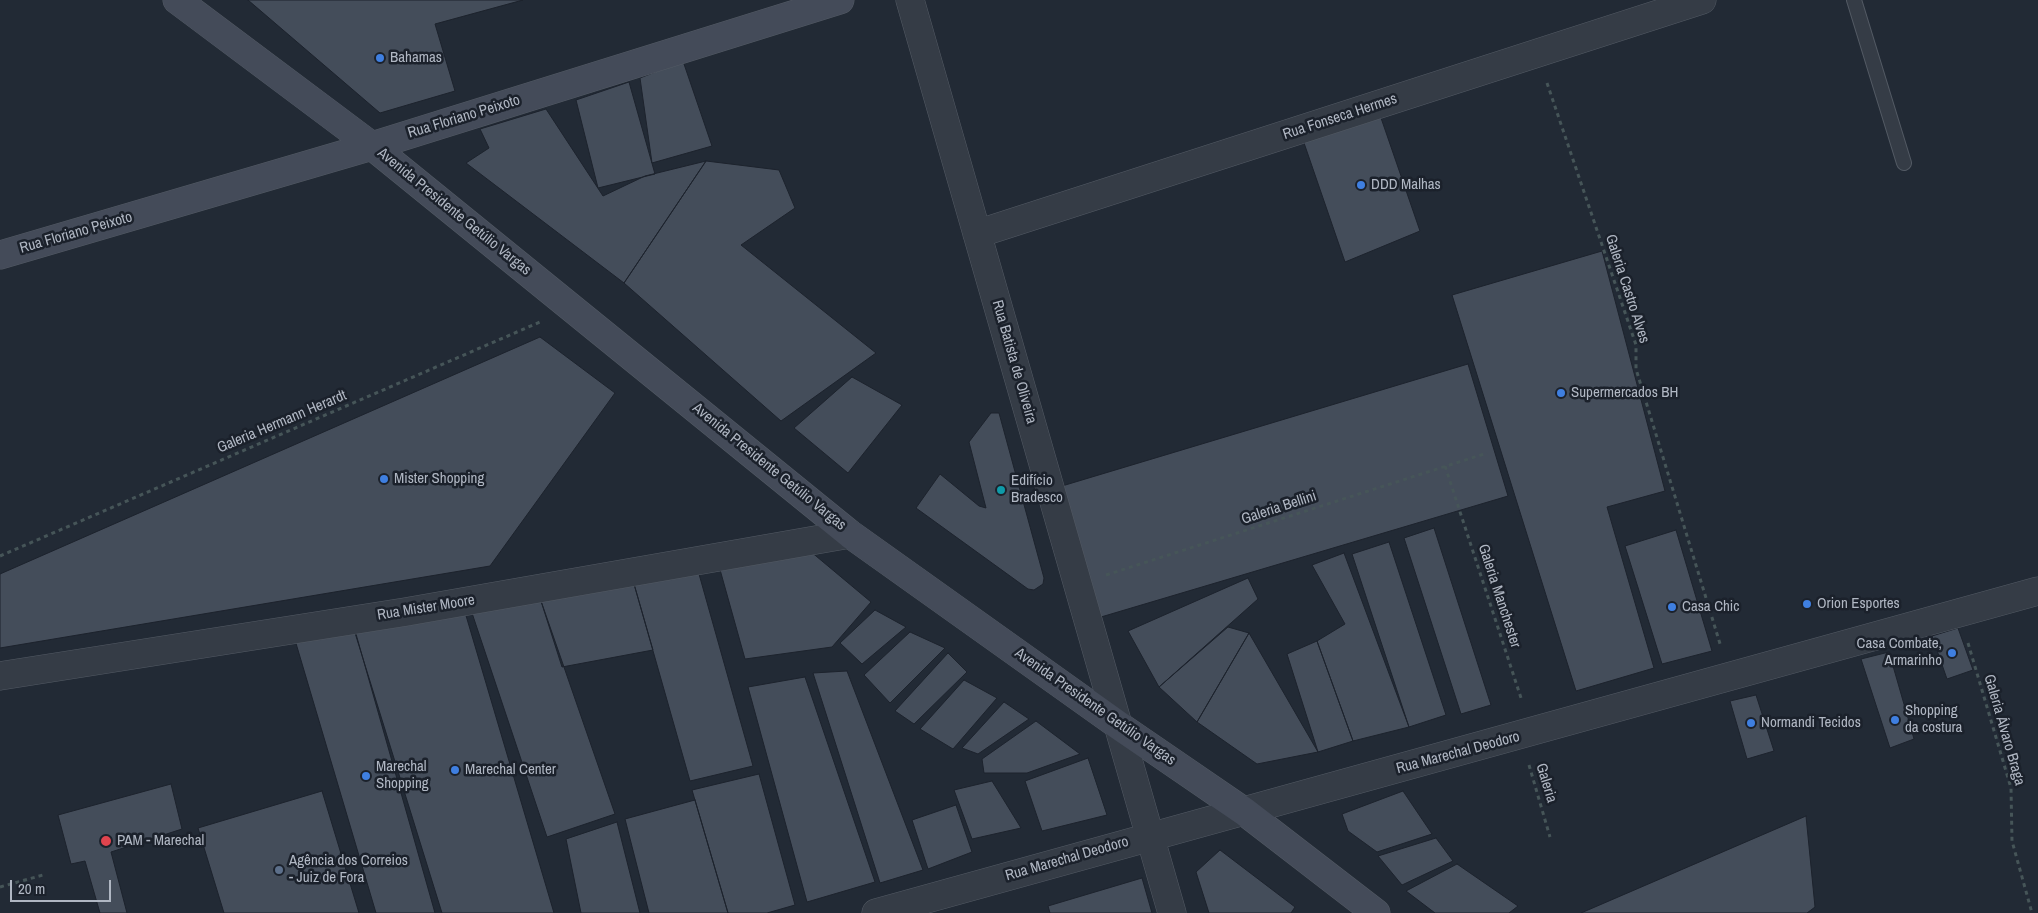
<!DOCTYPE html>
<html>
<head>
<meta charset="utf-8">
<style>
	body { margin:0 }
	#map { position:relative; width:2038px; height:913px; overflow:hidden; background:#222a35; font-family:"Archivo Narrow",sans-serif }
	canvas { display:block }
	.scale { position:absolute; left:10px; top:880px; width:101px; height:22px; box-sizing:border-box; border:2px solid #b0b7c3; border-top:0; padding-left:6px; font-size:15px; line-height:18px; white-space:nowrap; color:#b0b7c3; -webkit-text-stroke:4px #1b212b; paint-order:stroke }
</style>
</head>
<body>
<div id="map">
<canvas width="2038" height="913"></canvas>
<div class="scale">20 m</div>
</div>
<script>
const ctx = document.querySelector('canvas').getContext('2d');
ctx.lineJoin = 'round';
function fill(path, color) {
  ctx.fillStyle = color;
  ctx.fill(path, 'evenodd');
}
function poly(rows) {
  const path = new Path2D();
  for (const r of rows) {
    path.moveTo(r[0], r[1]);
    for (let i = 2; i < r.length; i += 2) path.lineTo(r[i], r[i + 1]);
  }
  return path;
}
function trace(path, color, width, dash) {
  ctx.strokeStyle = color;
  ctx.lineWidth = width;
  ctx.lineCap = dash ? 'butt' : 'round';
  ctx.setLineDash(dash || []);
  ctx.stroke(path);
}
function label(font, color, halo, rows, align = 'center') {
  ctx.font = font + ' "Archivo Narrow",sans-serif';
  ctx.lineWidth = 5;
  ctx.setLineDash([]);
  ctx.textBaseline = 'middle';
  ctx.strokeStyle = halo;
  ctx.fillStyle = color;
  for (const [text, x, y, turn = 0] of rows) {
    ctx.save();
    ctx.translate(x, y);
    ctx.rotate((+turn || 0) * Math.PI / 180);
    ctx.textAlign = isNaN(turn) ? turn : align;
    if (halo) ctx.strokeText(text, 0, 0);
    ctx.fillText(text, 0, 0);
    ctx.restore();
  }
}
const building = poly([
	[248,0,523,0,435,24,455,91,380,113,248,0],
	[683,61,712,146,652,163,640,78,683,61],
	[629,82,655,174,598,188,576,100,629,82],
	[546,109,603,196,645,176,706,161,624,283,466,163,489,148,480,129,546,109],
	[1380,115,1420,231,1345,262,1303,140,1380,115],
	[706,161,779,170,795,208,741,245,876,353,781,421,624,283,706,161],
	[1602,251,1665,491,1607,507,1654,668,1576,691,1452,295,1602,251],
	[540,337,615,393,490,566,0,648,0,574,540,337],
	[1468,364,1508,496,1101,617,1062,486,1468,364],
	[852,377,902,405,848,473,794,428,852,377],
	[991,413,999,413,1044,578,1043,584,1034,590,1028,589,916,508,940,474,979,506,986,508,969,442,991,413],
	[1434,528,1491,705,1461,714,1404,538,1434,528],
	[1676,530,1712,651,1662,664,1625,546,1676,530],
	[1389,542,1446,715,1409,727,1352,554,1389,542],
	[810,551,871,602,832,647,745,659,719,566,810,551],
	[1344,553,1409,727,1353,741,1317,641,1345,624,1312,565,1344,553],
	[699,574,753,766,690,781,634,584,699,574],
	[1248,578,1258,599,1159,687,1128,631,1248,578],
	[634,584,653,650,562,667,540,598,634,584],
	[540,598,615,814,547,837,471,610,540,598],
	[462,602,554,913,442,913,351,620,462,602],
	[875,610,906,627,862,664,840,643,875,610],
	[354,627,435,913,376,913,295,640,354,627],
	[1228,627,1249,633,1197,722,1159,687,1228,627],
	[1958,628,1973,670,1947,679,1932,636,1958,628],
	[910,632,945,648,890,703,864,675,910,632],
	[1249,633,1318,752,1257,764,1197,722,1249,633],
	[1317,641,1353,741,1318,752,1287,654,1317,641],
	[1889,652,1914,739,1890,748,1861,659,1889,652],
	[948,653,967,672,914,724,895,711,948,653],
	[847,671,923,870,880,883,813,673,847,671],
	[805,677,875,882,807,902,748,687,805,677],
	[964,680,997,698,953,749,920,729,964,680],
	[1756,695,1774,751,1747,759,1730,701,1756,695],
	[1004,702,1029,719,978,754,962,748,1004,702],
	[1036,721,1080,754,1027,773,984,773,982,759,1036,721],
	[1088,758,1107,815,1042,831,1025,781,1088,758],
	[759,774,795,905,767,913,728,913,692,790,759,774],
	[992,781,1021,828,972,839,954,790,992,781],
	[171,784,182,829,111,852,127,913,100,913,85,861,71,864,58,815,171,784],
	[322,791,359,913,224,913,198,828,322,791],
	[1403,791,1432,834,1377,852,1348,831,1342,814,1403,791],
	[695,800,728,913,649,913,625,819,695,800],
	[956,805,972,852,928,869,912,820,956,805],
	[1806,816,1815,907,1807,913,1581,913,1806,816],
	[617,822,640,913,581,913,566,839,617,822],
	[1436,838,1453,861,1402,885,1378,856,1436,838],
	[1220,850,1295,907,1291,913,1209,913,1196,872,1220,850],
	[1457,864,1518,906,1509,913,1435,913,1406,891,1457,864],
	[1142,878,1152,913,1050,913,1048,906,1142,878]
]);
fill(building, '#444d5a');
trace(building, '#1d232d', 1);
const lane = poly([
	[1854,0,1904,163]
]);
const street = poly([
	[910,0,1172,913],
	[977,234,1702,0],
	[0,676,405,612,850,534],
	[876,913,2038,591]
]);
const secondary = poly([
	[177,0,372,146,850,534,1118,725,1245,812,1376,913],
	[0,255,372,146,840,0]
]);
trace(lane, '#535a64', 16);
trace(street, '#535a64', 29);
trace(secondary, '#535a64', 29);
trace(poly([
	[1547,83,1636,345,1636,369,1721,647],
	[1445,466,1522,701],
	[0,556,540,322],
	[1106,575,1487,453],
	[1968,643,2011,788,2012,841,2032,913],
	[1529,765,1550,837],
	[0,887,43,875]
]), '#465558', 3, [4, 4]);
trace(lane, '#353c46', 14);
trace(street, '#353c46', 28);
trace(secondary, '#444b59', 28);
for (const [x, y, r, color] of [
	[380,58,5,"#3f7fe0"],
	[1361,185,5,"#3f7fe0"],
	[1561,393,5,"#3f7fe0"],
	[384,479,5,"#3f7fe0"],
	[1001,490,5,"#0f9aa8"],
	[1807,604,5,"#3f7fe0"],
	[1672,607,5,"#3f7fe0"],
	[1952,653,5,"#3f7fe0"],
	[1895,720,5,"#3f7fe0"],
	[1751,723,5,"#3f7fe0"],
	[455,770,5,"#3f7fe0"],
	[366,776,5,"#3f7fe0"],
	[106,841,6,"#e0444e"],
	[279,870,5,"#5c6f8a"]
]) {
  const dot = new Path2D();
  dot.arc(x, y, r, 0, 2 * Math.PI);
  ctx.fillStyle = color;
  ctx.fill(dot);
  trace(dot, '#1b212b', 2);
}
label('15px', '#b0b7c3', '#1b212b', [
	["Bahamas",390,58],
	["DDD Malhas",1371,185],
	["Supermercados BH",1571,393],
	["Mister Shopping",394,479],
	["Edifício",1011,481],
	["Bradesco",1011,498],
	["Orion Esportes",1817,604],
	["Casa Chic",1682,607],
	["Casa Combate,",1942,644,"right"],
	["Armarinho",1942,661,"right"],
	["Shopping",1905,711],
	["da costura",1905,728],
	["Normandi Tecidos",1761,723],
	["Marechal",376,767],
	["Shopping",376,784],
	["Marechal Center",465,770],
	["PAM - Marechal",117,841],
	["Agência dos Correios",289,861],
	["- Juiz de Fora",289,878]
], 'left');
label('15px', '#b0b7c3', '#1b212b', [
	["Rua Floriano Peixoto",464,117,-17],
	["Rua Fonseca Hermes",1340,117,-18],
	["Avenida Presidente Getúlio Vargas",454,212,39],
	["Rua Floriano Peixoto",76,233,-16],
	["Galeria Castro Alves",1627,289,72],
	["Rua Batista de Oliveira",1014,362,74],
	["Galeria Hermann Herardt",282,422,-23],
	["Avenida Presidente Getúlio Vargas",769,467,39],
	["Galeria Bellini",1279,508,-18],
	["Galeria Manchester",1499,596,72],
	["Rua Mister Moore",426,608,-9],
	["Avenida Presidente Getúlio Vargas",1095,707,35],
	["Galeria Álvaro Braga",2004,730,74],
	["Rua Marechal Deodoro",1458,753,-15],
	["Galeria",1546,783,73],
	["Rua Marechal Deodoro",1067,859,-16]
]);
</script>
</body>
</html>
